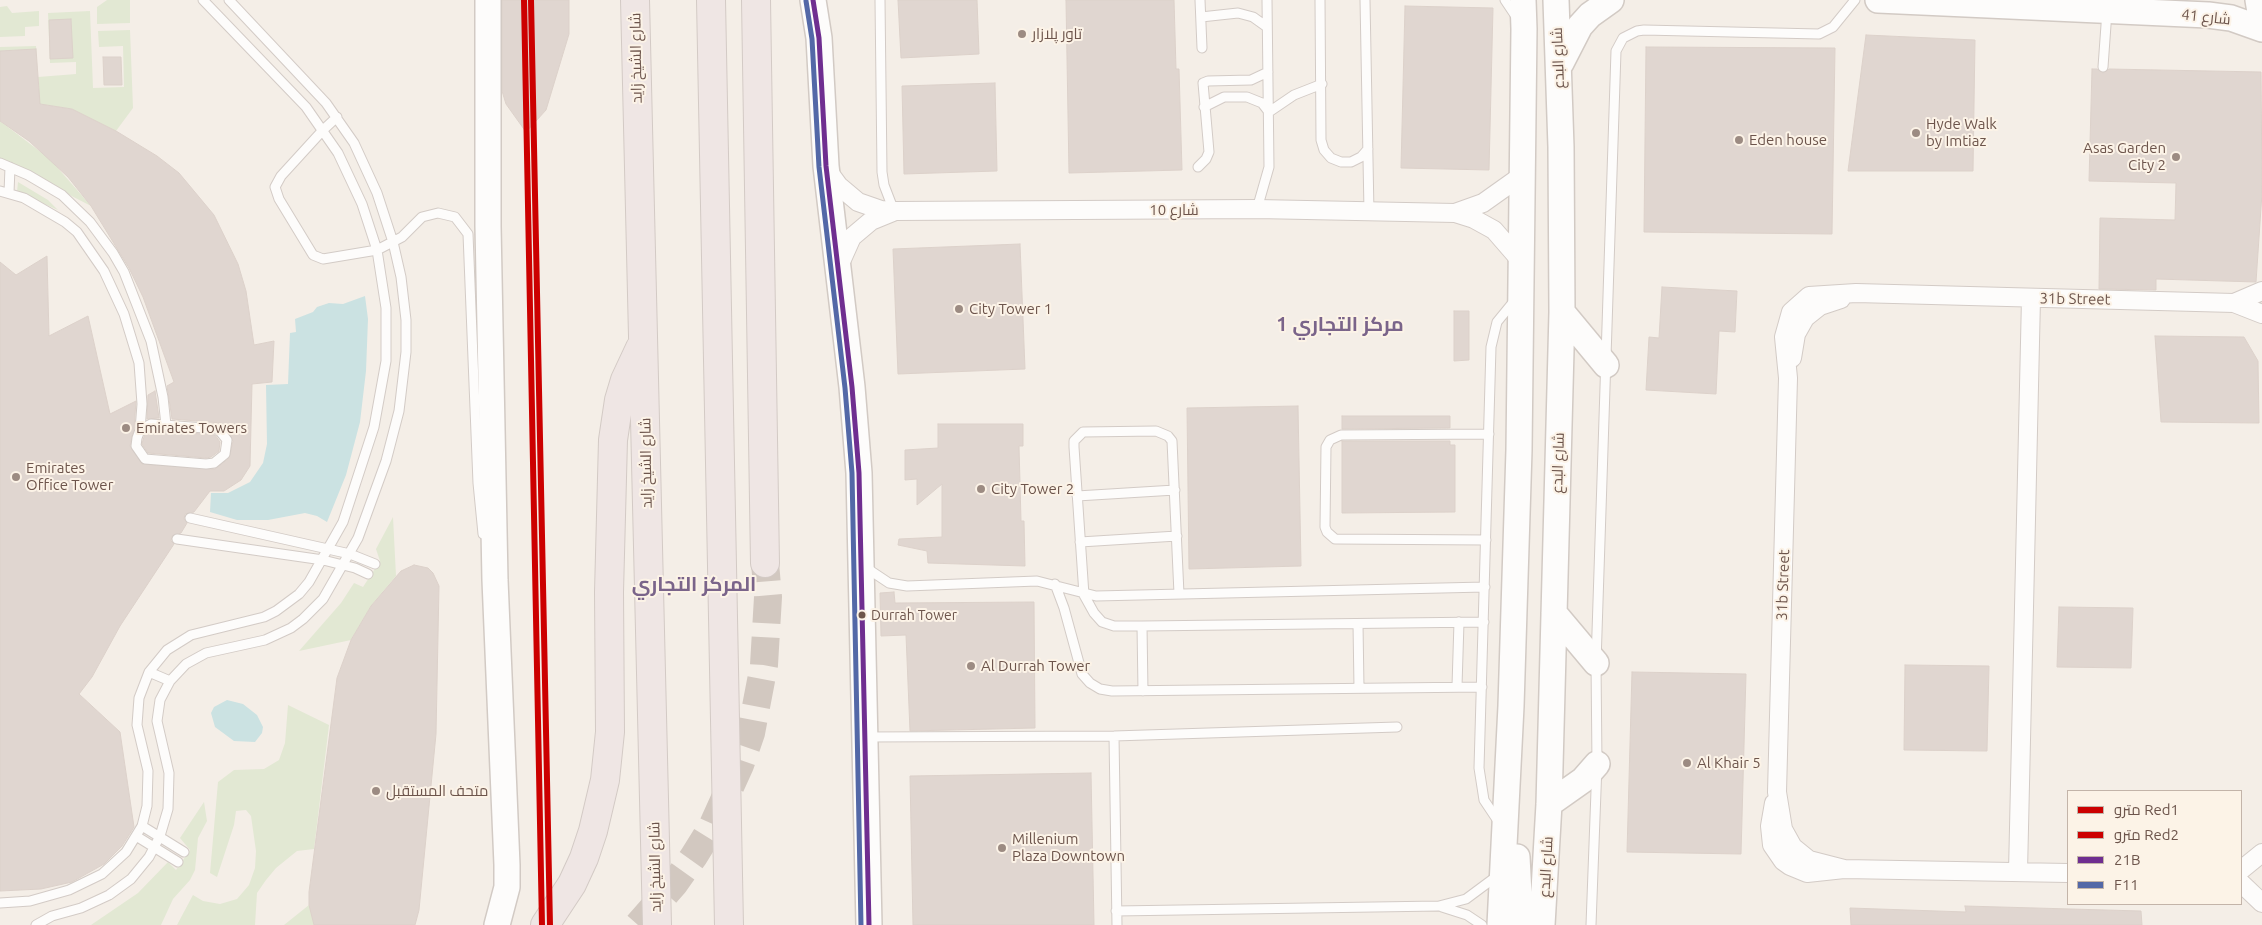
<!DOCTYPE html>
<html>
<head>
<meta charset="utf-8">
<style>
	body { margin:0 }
	#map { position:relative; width:2262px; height:925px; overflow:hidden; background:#f4eee7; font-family:Ubuntu,Cairo,sans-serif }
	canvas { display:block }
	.legend { position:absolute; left:2067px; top:790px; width:175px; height:115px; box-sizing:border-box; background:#fcf3e7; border:1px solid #c3b4a9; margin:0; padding:6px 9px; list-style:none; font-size:15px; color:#6d554c }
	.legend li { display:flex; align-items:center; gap:10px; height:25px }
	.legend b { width:25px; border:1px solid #c3b4a9 }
</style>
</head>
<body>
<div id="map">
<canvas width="2262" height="925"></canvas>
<ul class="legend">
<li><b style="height:6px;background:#c00"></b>مترو Red1</li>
<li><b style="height:6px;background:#c00"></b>مترو Red2</li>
<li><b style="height:6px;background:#6f2e90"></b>21B</li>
<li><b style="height:6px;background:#5368a7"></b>F11</li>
</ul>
</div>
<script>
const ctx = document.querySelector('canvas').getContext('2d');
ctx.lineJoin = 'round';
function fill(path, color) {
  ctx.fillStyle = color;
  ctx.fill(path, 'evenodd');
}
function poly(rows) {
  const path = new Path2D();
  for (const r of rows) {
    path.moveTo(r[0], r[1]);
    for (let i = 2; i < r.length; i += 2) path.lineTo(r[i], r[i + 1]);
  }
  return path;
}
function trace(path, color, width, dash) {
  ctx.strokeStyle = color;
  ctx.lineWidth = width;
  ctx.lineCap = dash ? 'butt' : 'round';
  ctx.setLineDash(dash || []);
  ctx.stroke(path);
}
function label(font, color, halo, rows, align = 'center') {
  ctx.font = font + ' Ubuntu,Cairo,sans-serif';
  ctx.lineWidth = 4;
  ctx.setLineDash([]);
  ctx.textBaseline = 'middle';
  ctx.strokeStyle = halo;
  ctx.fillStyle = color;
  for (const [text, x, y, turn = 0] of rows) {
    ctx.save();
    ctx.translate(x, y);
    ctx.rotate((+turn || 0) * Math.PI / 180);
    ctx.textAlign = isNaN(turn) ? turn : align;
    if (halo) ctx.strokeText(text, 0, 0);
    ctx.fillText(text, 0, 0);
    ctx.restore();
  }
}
fill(poly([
	[107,0,130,0,130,23,97,24,97,7],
	[7,6,12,13,39,11,39,26,25,27,25,36,0,37,0,7],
	[90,11,93,88,124,87,123,46,99,47,98,31,130,30,133,108,116,131,72,109,18,101,39,88,38,77,76,74,76,62,50,63,48,13],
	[36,46,37,64,28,65,27,50,0,51,0,47],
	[0,121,50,159,91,206,0,159],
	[18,182,48,200,58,210,17,192],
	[393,517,396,576,371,606,351,640,299,651,341,603,354,583,363,587,380,561,376,549],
	[288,705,329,725,314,849,297,851,276,868,266,880,257,893,255,925,177,925,193,895,203,901,220,904,237,899,249,885,255,868,256,851,251,816,246,810,236,811,234,825,217,877,210,873,218,782,234,770,264,769,279,760,285,743],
	[204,802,207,821,198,838,195,870,190,880,173,899,161,925,91,925,138,893,168,862,176,870,190,850,180,838],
	[309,905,314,925,284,925]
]), '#e2e8d3');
fill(poly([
	[365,296,368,319,366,371,360,422,346,475,327,522,317,516,305,513,268,520,237,520,210,512,211,493,228,493,250,482,263,463,267,444,266,385,288,384,290,333,296,332,295,319,313,312,317,307,329,303,343,304],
	[227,700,243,704,257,715,263,727,262,733,255,742,234,741,215,727,211,713,214,707]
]), '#cbe2e2');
const building = poly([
	[502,0,569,0,569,34,546,110,526,132,506,104,502,91,502,0],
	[898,0,977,0,979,54,901,58,898,0],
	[1066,0,1174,0,1176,69,1179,69,1182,170,1069,173,1066,0],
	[1405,6,1493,8,1489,170,1401,168,1405,6],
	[71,19,73,58,50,59,49,20,71,19],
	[1866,35,1975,40,1973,171,1848,171,1866,35],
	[1646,47,1835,48,1832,234,1644,232,1646,47],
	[36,49,40,104,72,109,116,131,157,156,179,173,214,215,238,264,246,291,254,345,274,341,272,382,252,384,250,466,241,480,224,491,210,491,194,512,185,514,184,519,187,523,181,533,172,536,171,541,174,544,120,626,92,677,79,694,120,732,134,827,122,846,104,864,72,882,41,889,0,891,0,262,16,275,47,256,49,336,88,316,110,414,136,401,134,429,130,446,142,464,215,469,229,458,233,441,221,423,172,419,167,386,174,382,143,297,129,268,91,206,68,177,29,141,0,121,0,51,36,49],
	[103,57,121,57,122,85,104,85,103,57],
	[2092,69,2097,69,2103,73,2109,69,2261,72,2262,193,2256,282,2156,279,2156,290,2099,289,2100,218,2175,220,2176,183,2089,181,2092,69],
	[995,83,997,171,904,174,902,86,995,83],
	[1020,244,1025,369,898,374,893,249,1020,244],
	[1662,287,1737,291,1735,332,1719,331,1716,394,1646,390,1649,337,1659,338,1662,287],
	[1454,311,1469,311,1469,360,1454,361,1454,311],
	[2155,336,2244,337,2258,361,2259,423,2161,422,2155,336],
	[155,391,159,418,147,419,148,395,155,391],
	[1298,406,1301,566,1189,569,1187,408,1298,406],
	[1342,416,1450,416,1450,428,1342,429,1342,416],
	[938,424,1023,424,1023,446,1019,446,1021,521,1024,521,1025,566,928,563,927,551,898,545,899,539,942,537,942,484,917,505,917,479,905,480,905,450,938,448,938,424],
	[152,430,215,435,220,442,219,451,211,457,206,458,148,453,142,444,143,440,145,434,152,430],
	[1342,441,1450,441,1450,445,1455,445,1455,512,1342,513,1342,441],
	[414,565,428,568,433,573,439,586,436,734,419,910,415,925,314,925,309,905,309,892,337,678,351,640,371,606,401,571,414,565],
	[894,592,895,603,1034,602,1035,728,910,731,906,635,881,636,880,593,894,592],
	[2059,607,2133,608,2131,668,2057,667,2059,607],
	[1905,665,1989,666,1987,751,1904,750,1905,665],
	[1632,672,1746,674,1741,854,1627,852,1632,672],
	[1091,773,1094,925,913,925,910,776,1091,773],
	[1965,906,2141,911,2142,925,1851,925,1850,908,1966,912,1965,906]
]);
fill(building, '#e0d6d0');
trace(building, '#dcd1ca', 1);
trace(poly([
	[638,925,674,884,694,856,712,827,740,765,751,733,764,665,768,597,765,563]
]), '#d2c8c0', 28, [28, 14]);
const lane = poly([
	[880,0,882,172,884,185,894,211],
	[1200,0,1202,48],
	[1320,0,1321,140,1324,150,1331,158,1341,162,1351,162,1361,157,1368,149],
	[1365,0,1369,212],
	[1505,0,1517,18],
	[1201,17,1238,13,1253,17,1267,27],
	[2103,67,2107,11],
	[1204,107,1224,97,1247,97,1262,103,1269,112,1294,95,1322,84],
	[337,117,323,130,281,176,275,187,279,199,313,255,323,259,377,250,402,237,422,217,438,213,455,217,468,234,478,483,483,534],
	[0,163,28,175,62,195,90,222,113,253,124,272,151,341,163,397,166,425],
	[1198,167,1206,159,1209,152,1203,83,1208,81,1251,80,1268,72],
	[0,191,24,198,65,222,77,232,104,271,124,314,139,363,142,404,140,430],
	[9,193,10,167],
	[1257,209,1269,167,1267,0],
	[151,424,218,429,227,440,225,454,214,463,206,464,145,459,136,446,137,438,140,430,151,424],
	[1077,496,1175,490],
	[190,518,350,554,375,564],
	[177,539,323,560,355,568,368,574],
	[1486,540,1335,539,1327,532,1325,527,1326,447,1330,440,1341,435,1489,434],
	[1080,542,1177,536],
	[865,567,889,583,907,586,1037,581,1096,596,1485,587],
	[1055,584,1064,608,1082,674,1090,683,1100,689,1112,691,1482,687],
	[1179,594,1172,441,1168,436,1156,431,1083,432,1074,441,1074,447,1084,595,1094,613,1102,622,1114,626,1142,626,1484,622],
	[1358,624,1359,688],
	[1142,626,1143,691],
	[149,672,170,681],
	[1457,686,1459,622],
	[1114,736,1117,925],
	[865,737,1114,736,1397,727],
	[1500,824,1484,800,1479,768,1491,347,1497,322,1515,300],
	[142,826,184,852],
	[136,836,178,862],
	[0,903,30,901,69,890,102,874,126,852,142,826,147,806,148,771,137,725,139,698,149,672,167,650,191,635,264,617,276,611,299,594,309,582,343,522,374,427,386,361,386,308,377,250,362,204,338,153,306,107,203,0],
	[1442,907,1467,915,1482,925],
	[1116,911,1439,906,1466,899,1497,876],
	[36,925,52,916,81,908,109,895,131,879,149,857,160,836,168,809,169,773,157,721,160,700,170,681,186,664,206,653,265,640,291,628,303,619,323,599,358,538,386,461,399,411,406,352,406,320,401,277,393,242,377,193,354,143,326,103,229,0],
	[1591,925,1597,764,1596,663,1616,51,1623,38,1637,31,1644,30,1819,34,1833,27,1855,0]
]);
const street = poly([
	[828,171,839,186,858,202,881,210,894,211,1257,209,1455,213,1474,219,1494,230,1520,260],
	[1455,213,1483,203,1521,176],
	[839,266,852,237,871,221,893,212],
	[2234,303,2262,291],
	[1792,358,1796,334,1805,318,1820,306,1841,299],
	[1774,803,1770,826,1772,845,1783,861,1790,866,1807,873,1844,869,2068,873],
	[1844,869,1809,860,1793,847,1783,829,1777,792,1788,378,1784,337,1791,312,1809,296,1856,293,2234,303,2262,314],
	[2241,870,2262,853],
	[2018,872,2031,298],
	[2241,883,2262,903]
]);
const secondary = poly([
	[488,0,488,226,495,580,507,865,507,887,497,925],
	[813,0,819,38,826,166,852,387,859,473,869,925],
	[1878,0,2208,15,2231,18,2262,29],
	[2258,0,2262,24],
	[1561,63,1580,26,1590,15,1611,0],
	[1562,312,1606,365],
	[1554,613,1596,663],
	[1549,804,1583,780,1597,764],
	[1517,857,1520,913,1525,924,1530,925],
	[1500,925,1511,706,1519,450,1524,29,1523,0],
	[1542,925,1549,804,1562,312,1561,147,1556,0]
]);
const highway = poly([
	[635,0,657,925],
	[711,0,729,925],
	[756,0,765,563],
	[545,925,572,884,584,858,593,831,605,780,610,732,609,592,613,440,619,400,625,380,640,348]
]);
trace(lane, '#d3cbc6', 11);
trace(street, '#d3cbc6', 20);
trace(secondary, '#d2cac4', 28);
trace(highway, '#d3cac5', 30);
trace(lane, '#fdfcfb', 9);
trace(street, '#fdfcfb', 18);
trace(secondary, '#fdfcfb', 25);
trace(highway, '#efe6e4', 28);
trace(poly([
	[813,0,819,38,826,166,852,387,859,473,869,925]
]), '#6f2e90', 5);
trace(poly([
	[806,1,812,39,819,167,845,388,852,473,861,925]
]), '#5368a7', 5);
trace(poly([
	[531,0,550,925]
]), '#c00', 6);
trace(poly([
	[524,0,542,925]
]), '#c00', 6);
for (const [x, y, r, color] of [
	[1022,34,5,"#9c8b82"],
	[1916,133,5,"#9c8b82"],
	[1739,140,5,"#9c8b82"],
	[2176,157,5,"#9c8b82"],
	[959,309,5,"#9c8b82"],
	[126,428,5,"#9c8b82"],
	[16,477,5,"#9c8b82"],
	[981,489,5,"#9c8b82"],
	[862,615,4.5,"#6d554c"],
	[971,666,5,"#9c8b82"],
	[1687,763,5,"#9c8b82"],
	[376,791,5,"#9c8b82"],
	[1002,848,5,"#9c8b82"]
]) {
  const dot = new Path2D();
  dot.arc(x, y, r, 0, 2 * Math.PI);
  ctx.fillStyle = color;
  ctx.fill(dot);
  trace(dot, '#fcf3e7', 2);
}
label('14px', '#6d554c', '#fcf3e7', [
	["Durrah Tower",871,615]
], 'left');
label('15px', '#6d554c', '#fcf3e7', [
	["شارع 41",2206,17,6],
	["شارع الشيخ زايد",636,58,-91],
	["شارع البدع",1558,58,-92],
	["شارع 10",1174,210],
	["31b Street",2075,299,1],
	["شارع الشيخ زايد",646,463,-91],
	["شارع البدع",1558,463,-88],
	["31b Street",1783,585,-88],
	["شارع الشيخ زايد",655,867,-91],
	["شارع البدع",1546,867,-87]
]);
label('15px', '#6d554c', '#fcf3e7', [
	["تاور پلازار",1032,34],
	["Hyde Walk",1926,124],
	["by Imtiaz",1926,141],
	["Eden house",1749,140],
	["Asas Garden",2166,148,"right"],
	["City 2",2166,165,"right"],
	["City Tower 1",969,309],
	["Emirates Towers",136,428],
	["Emirates",26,468],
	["Office Tower",26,485],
	["City Tower 2",991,489],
	["Al Durrah Tower",981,666],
	["Al Khair 5",1697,763],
	["متحف المستقبل",386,791],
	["Millenium",1012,839],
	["Plaza Downtown",1012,856]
], 'left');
label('bold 20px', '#7a648a', '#fcf3e7', [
	["مركز التجاري 1",1340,324],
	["المركز التجاري",694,584]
]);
</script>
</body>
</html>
